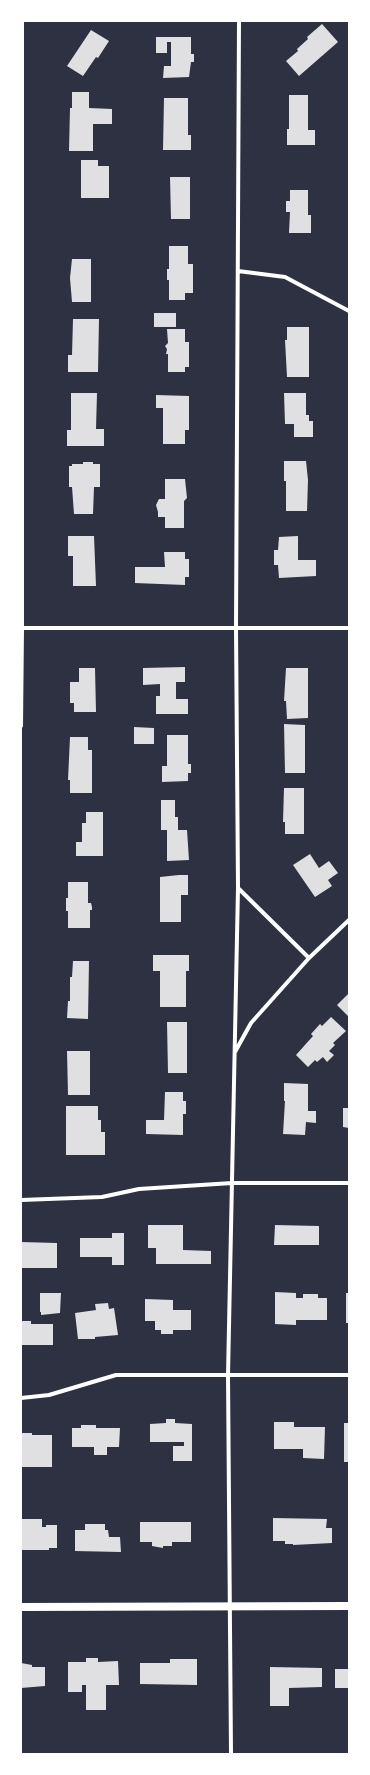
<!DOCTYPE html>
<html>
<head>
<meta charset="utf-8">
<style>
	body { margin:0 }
	#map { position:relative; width:370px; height:1775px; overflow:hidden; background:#2d3142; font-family:Cabin,sans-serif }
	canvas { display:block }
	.frame { position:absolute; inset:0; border:22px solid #fff; pointer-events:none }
</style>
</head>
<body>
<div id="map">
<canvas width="370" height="1775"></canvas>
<div class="frame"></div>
</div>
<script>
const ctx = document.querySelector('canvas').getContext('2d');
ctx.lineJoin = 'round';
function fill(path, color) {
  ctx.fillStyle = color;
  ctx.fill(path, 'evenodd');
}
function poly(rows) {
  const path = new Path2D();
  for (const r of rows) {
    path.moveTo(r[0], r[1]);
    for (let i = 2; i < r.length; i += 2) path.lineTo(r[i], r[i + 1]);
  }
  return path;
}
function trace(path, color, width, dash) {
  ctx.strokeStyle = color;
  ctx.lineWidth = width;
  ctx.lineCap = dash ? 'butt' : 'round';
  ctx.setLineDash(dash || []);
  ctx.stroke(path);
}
fill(poly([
	[322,24,338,42,299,76,286,61,298,51,297,49,308,39,307,37],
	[91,30,109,41,98,58,96,57,83,76,67,66],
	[156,37,191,37,191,54,194,54,194,62,191,62,189,77,163,78,164,66,171,66,171,42,167,42,167,53,156,53],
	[72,92,89,92,89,108,112,109,112,124,93,124,93,151,69,151,70,108,72,108],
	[289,95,308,95,308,130,315,130,315,145,287,145,287,129,289,129],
	[164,98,188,98,188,135,191,135,191,150,163,150],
	[81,160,98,160,98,166,109,166,109,198,81,198],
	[170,177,190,177,190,219,171,219],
	[290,190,308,190,308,215,311,215,311,233,289,233,290,212,286,212,286,201,290,201],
	[169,246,188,246,188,264,193,264,193,293,185,293,185,300,169,300,169,280,167,280,167,269,169,269],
	[72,259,91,259,91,302,72,302,70,278],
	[154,313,176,313,176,327,154,327],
	[73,319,99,319,98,372,68,372,68,355,72,355],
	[287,327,309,327,309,377,287,377,285,340,287,340],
	[167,329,185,329,185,342,189,342,189,367,185,367,185,372,168,372,168,354,166,354,167,349,165,346,168,343],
	[71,393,97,393,96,429,104,429,104,446,67,446,67,430,71,430],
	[284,393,306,393,306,415,309,415,309,421,313,421,313,437,294,437,294,424,285,424],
	[156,395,189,396,189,430,185,430,185,444,163,444,163,408,156,408],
	[284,461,306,461,308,480,307,511,286,511,286,481,284,481],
	[83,462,93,462,93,464,100,464,100,487,94,487,93,514,74,514,72,487,69,487,69,466,72,466,72,464,83,464],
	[165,479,185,479,187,498,184,501,184,528,165,528,165,517,158,517,158,512,156,505,159,499,165,499],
	[68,536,94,536,96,586,73,586,73,556,68,556],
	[298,536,298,560,316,560,316,576,279,578,278,565,274,565,274,550,278,550,279,537],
	[164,552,185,552,185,559,189,559,189,577,185,577,185,585,135,583,135,567,165,567],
	[185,667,185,682,176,682,176,699,188,699,188,714,156,714,156,696,160,696,160,684,143,685,143,668],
	[79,668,95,668,96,712,74,712,74,703,70,703,70,682,79,682],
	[286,668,308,668,308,718,287,719,286,701,284,701],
	[284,724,305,725,305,773,285,773],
	[134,727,154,728,154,744,134,744],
	[167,735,188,735,188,764,191,764,191,773,188,773,188,781,162,782,162,766,167,766],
	[70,737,88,737,88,750,92,750,92,793,70,793,70,780,68,780],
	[284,788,304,788,304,834,285,834,285,822,283,822],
	[161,800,175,800,175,817,178,817,178,830,187,830,189,860,167,861,167,830,161,830],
	[86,812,103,812,103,856,76,856,76,842,82,842,82,823,86,823],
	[310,854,319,868,329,861,338,873,328,880,332,886,315,897,293,865],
	[179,875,188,875,188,895,181,895,181,922,160,922,160,877],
	[68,882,88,882,88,903,91,903,92,907,92,910,90,910,90,928,68,928,68,911,66,911,66,898,68,898],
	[153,955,189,955,189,971,186,971,186,1007,160,1007,160,971,153,971],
	[73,961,89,961,88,1019,67,1018,68,1001,70,1001,70,977,72,977],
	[349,993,349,1017,337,1005],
	[331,1017,346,1031,333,1043,335,1045,329,1051,334,1055,327,1062,323,1057,317,1062,315,1060,308,1067,296,1055,313,1036,311,1034,320,1024,322,1026],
	[167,1022,187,1022,187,1073,168,1073],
	[67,1051,90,1051,90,1095,68,1095],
	[284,1083,308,1084,308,1111,316,1111,316,1123,306,1122,305,1135,283,1134,285,1101,284,1101],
	[165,1092,183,1092,183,1101,186,1101,186,1114,183,1114,183,1135,146,1134,146,1120,164,1120],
	[66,1106,98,1106,98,1120,101,1120,101,1132,105,1132,105,1155,66,1155],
	[343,1108,349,1108,349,1128,343,1127],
	[148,1225,183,1225,183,1250,211,1251,211,1264,156,1264,156,1248,148,1248],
	[275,1225,319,1226,319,1245,274,1245],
	[112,1233,124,1233,124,1265,112,1265,112,1257,80,1257,80,1238,112,1238],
	[21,1242,57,1243,57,1268,21,1268],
	[275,1292,296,1293,296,1298,303,1298,303,1294,318,1294,318,1298,327,1298,327,1320,296,1320,296,1325,275,1324],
	[40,1293,61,1293,60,1313,41,1315,41,1312,40,1312],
	[346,1293,349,1293,349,1323,346,1323],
	[145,1299,173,1300,173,1310,191,1310,191,1330,173,1330,173,1334,161,1334,161,1330,155,1330,155,1321,145,1321],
	[108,1303,109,1309,114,1308,118,1335,95,1337,95,1339,78,1339,75,1313,96,1310,95,1304],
	[21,1321,31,1321,31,1324,53,1324,53,1345,21,1345],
	[166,1419,175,1419,175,1423,192,1424,192,1461,173,1461,173,1446,184,1446,184,1442,150,1442,150,1424,166,1423],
	[274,1422,294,1422,294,1427,325,1427,324,1459,303,1458,303,1449,274,1449],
	[344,1423,349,1423,349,1462,344,1462],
	[81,1425,96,1425,96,1428,120,1428,119,1447,107,1447,107,1455,94,1455,94,1447,72,1447,72,1428,81,1428],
	[21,1433,32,1433,32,1435,52,1435,52,1467,21,1467],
	[273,1518,327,1519,326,1528,332,1528,332,1543,293,1545,293,1544,285,1544,285,1541,273,1541],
	[21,1519,42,1519,42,1527,46,1527,46,1525,57,1525,57,1548,49,1548,49,1550,21,1550],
	[140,1522,191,1522,191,1542,172,1542,172,1546,163,1546,163,1548,152,1546,152,1542,140,1542],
	[85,1524,105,1524,105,1530,108,1530,109,1537,120,1537,121,1552,75,1551,75,1530,85,1530],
	[86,1658,98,1658,98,1662,118,1661,119,1685,106,1685,106,1710,86,1710,86,1685,82,1685,82,1692,68,1692,68,1662,86,1662],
	[170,1659,197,1659,197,1685,140,1684,140,1663,170,1663],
	[21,1663,32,1665,32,1667,45,1667,45,1686,21,1688],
	[270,1667,322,1668,322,1687,289,1688,289,1706,270,1706],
	[335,1669,349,1669,349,1688,335,1688]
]), '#e0e0e3');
trace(poly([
	[238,271,285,277,349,311],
	[21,628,349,628],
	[21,726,22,628,22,21],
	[238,888,309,958],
	[235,1052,251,1023,309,958,349,920],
	[21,1200,102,1197,139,1189,232,1183,349,1183],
	[21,1398,49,1395,116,1375,349,1375],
	[231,1754,228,1375,238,888,236,627,239,21]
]), '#fff', 4);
trace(poly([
	[21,1607,349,1606]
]), '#fff', 8);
</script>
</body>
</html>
